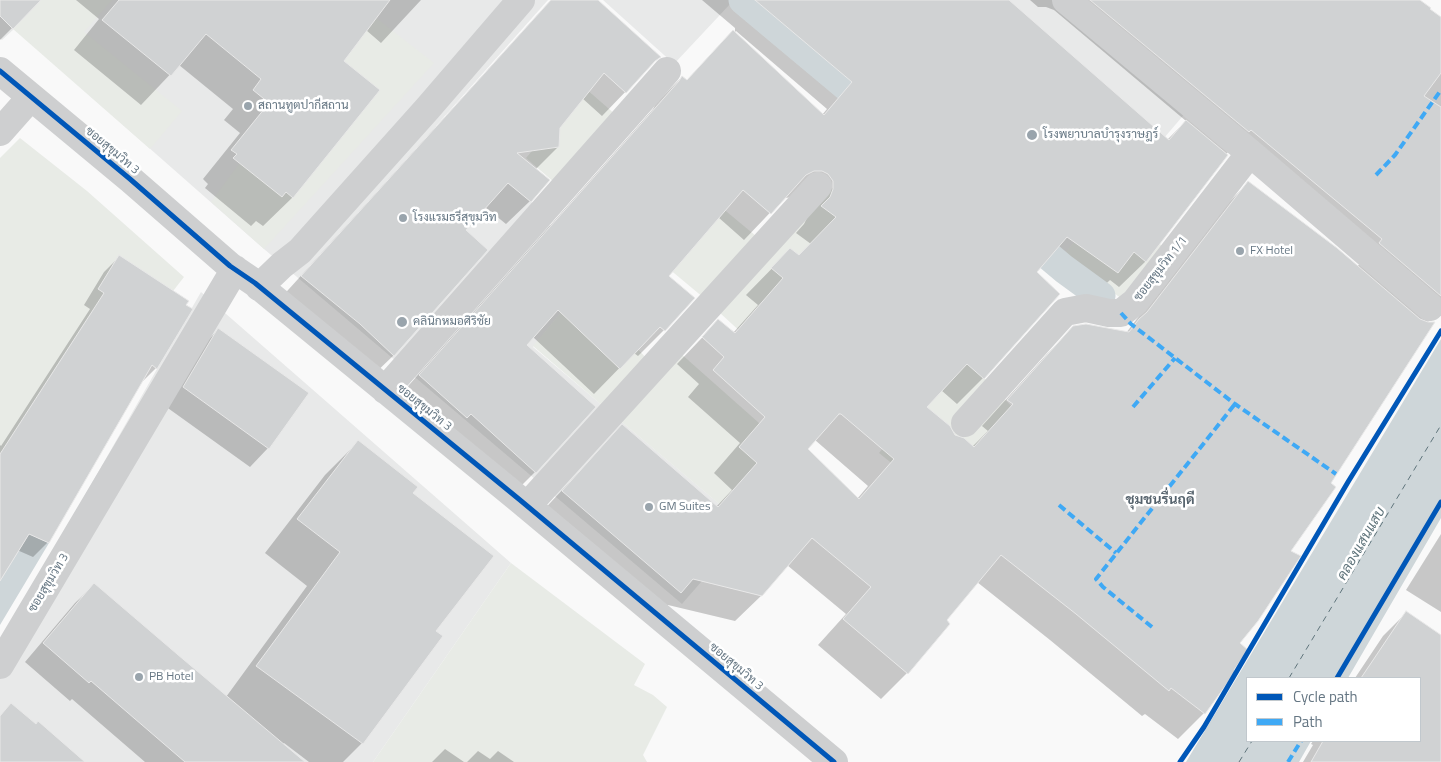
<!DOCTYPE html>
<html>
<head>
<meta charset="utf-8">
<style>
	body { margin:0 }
	#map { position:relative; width:1441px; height:762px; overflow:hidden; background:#f9f9f9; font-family:"Titillium Web",sans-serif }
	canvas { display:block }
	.legend { position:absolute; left:1246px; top:677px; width:175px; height:65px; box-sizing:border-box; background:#fff; border:1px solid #c1c8cd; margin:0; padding:6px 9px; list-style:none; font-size:15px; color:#657683 }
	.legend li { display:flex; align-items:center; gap:10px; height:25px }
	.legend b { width:25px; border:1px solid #c1c8cd }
</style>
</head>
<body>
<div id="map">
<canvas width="1441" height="762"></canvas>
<ul class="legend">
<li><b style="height:6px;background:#0057b8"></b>Cycle path</li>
<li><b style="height:6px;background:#3fa9f5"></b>Path</li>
</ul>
</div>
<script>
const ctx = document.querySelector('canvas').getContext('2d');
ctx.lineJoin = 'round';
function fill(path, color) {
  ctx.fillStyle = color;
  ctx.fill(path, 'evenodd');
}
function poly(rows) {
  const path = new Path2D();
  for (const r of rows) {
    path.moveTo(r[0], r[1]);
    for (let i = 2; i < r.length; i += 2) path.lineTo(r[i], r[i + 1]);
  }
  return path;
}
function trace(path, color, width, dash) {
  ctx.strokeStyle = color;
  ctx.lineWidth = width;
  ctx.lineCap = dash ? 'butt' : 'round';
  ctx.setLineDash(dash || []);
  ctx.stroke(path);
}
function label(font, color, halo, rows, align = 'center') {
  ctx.font = font + ' "Titillium Web",Sarabun,sans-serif';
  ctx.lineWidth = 5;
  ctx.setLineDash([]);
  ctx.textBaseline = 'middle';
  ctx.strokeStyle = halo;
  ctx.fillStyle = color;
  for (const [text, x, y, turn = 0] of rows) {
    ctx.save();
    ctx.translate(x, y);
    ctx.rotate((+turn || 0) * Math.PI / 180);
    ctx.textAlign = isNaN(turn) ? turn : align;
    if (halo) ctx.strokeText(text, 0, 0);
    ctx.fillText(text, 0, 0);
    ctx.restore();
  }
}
fill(poly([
	[0,0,548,0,436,126,535,205,546,222,597,269,533,347,748,528,682,604,264,249,14,29,2,40,0,39],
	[603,0,1079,0,1194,103,1056,264,733,1,674,64],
	[201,292,511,563,373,762,0,762,0,644]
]), '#e8e9e9');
fill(poly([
	[41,0,112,0,84,32,182,111,150,149,13,29],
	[251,0,353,0,434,63,264,249,211,202,244,157,367,93],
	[585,88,616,115,555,183,526,158],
	[20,138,87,191,184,277,26,480,0,459,0,158],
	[836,187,854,195,744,335,720,313,823,192],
	[1106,205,1168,250,1126,302,1063,255],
	[721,207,756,236,704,298,668,268],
	[597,269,606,315,648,360,604,407,533,346],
	[679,352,785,446,731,514,617,418],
	[959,352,1019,414,933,497,879,453],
	[511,563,645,664,634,685,653,695,667,707,643,755,647,762,373,762]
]), '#e8ebe6');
fill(poly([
	[1441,339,1441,518,1348,678,1247,678,1247,741,1311,741,1299,762,1186,762],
	[29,534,49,543,0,625,0,581]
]), '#ced6d9');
fill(poly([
	[0,0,40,0,0,40],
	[76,0,421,0,381,43,366,30,342,61,293,197,263,226,256,221,251,226,205,188,208,184,203,179,240,133,224,120,233,109,179,65,141,105,74,50,99,19],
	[551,0,596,0,659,57,602,116,582,98,559,127,558,147,536,169,530,201,506,224,485,207,464,231,394,355,370,378,279,300],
	[702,0,1007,0,1167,140,1186,121,1054,10,1046,7,1038,7,1030,0,1418,0,1441,19,1441,309,1426,324,1290,552,1239,643,1233,670,1234,672,1204,713,1178,739,1145,714,1142,716,1050,640,977,582,945,620,949,624,907,673,881,699,818,645,846,614,787,565,762,595,735,621,668,605,654,618,537,517,622,426,716,507,732,490,714,473,740,443,688,397,699,384,677,364,718,321,733,333,758,305,746,295,790,250,799,257,811,244,796,233,804,224,808,216,795,197,784,198,744,240,718,217,667,276,664,330,638,356,634,353,594,394,533,337,525,345,535,472,509,498,394,402,653,109,656,103,682,77,686,81,735,31,735,28],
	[736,31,827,109,822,115,734,33],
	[1228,152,1361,262,1357,267,1248,183,1222,209,1126,333,1074,328,1047,354,982,426,988,431,972,447,954,436,926,407,941,390,957,404,983,378,1035,272,1042,264,1091,298,1110,280,1119,287,1146,261],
	[815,440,868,486,857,499,806,449],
	[119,257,156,368,141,383,140,382,48,542,33,557,17,550,0,579,0,445,1,446,90,309,84,305,104,272],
	[219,329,308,393,268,448,250,467,165,406,200,348],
	[358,442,412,493,434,631,362,743,343,762,309,762,284,743,282,745,303,762,145,762,72,699,70,701,25,662,75,603,94,585,226,697,307,586,265,553,325,475],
	[1441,534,1441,612,1406,590],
	[1406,613,1441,637,1441,762,1303,762,1313,745,1311,744,1313,741,1420,741,1420,678,1355,678,1383,636],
	[445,749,464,762,432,762],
	[478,751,490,759,498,751,514,762,467,762]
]), '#0003');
trace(poly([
	[743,0,877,112],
	[1020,232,1064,269,1101,296]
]), '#ced6d9', 29);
trace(poly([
	[1289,678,1441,425],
	[1239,762,1252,741]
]), '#60757c', 1, [6, 5]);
const building = poly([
	[0,0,41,0,13,29,0,16,0,0],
	[119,0,390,0,344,61,380,90,293,198,286,192,282,197,233,158,237,154,231,150,269,103,253,90,261,79,206,34,171,76,102,20,119,0],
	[551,0,598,0,661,57,655,61,626,93,604,73,560,128,559,147,517,153,550,180,531,202,508,183,466,230,488,250,394,356,360,324,301,276,551,0],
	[755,0,1009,0,1169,140,1186,120,1228,155,1146,262,1134,252,1118,273,1067,237,1037,272,1060,294,984,379,967,364,927,407,950,426,955,435,964,438,974,447,1013,404,1007,400,1073,326,1086,324,1129,332,1139,319,1147,312,1248,181,1337,248,1420,319,1428,322,1435,322,1331,483,1336,487,1291,551,1301,556,1258,621,1240,643,1248,650,1234,670,1236,671,1205,714,1171,688,1169,691,1076,614,1001,555,947,620,950,624,908,674,843,619,871,587,812,538,762,596,693,579,681,593,562,491,622,424,718,507,757,463,739,447,765,417,713,370,724,357,702,337,718,319,735,333,783,278,771,268,790,248,799,255,836,217,821,206,830,197,833,189,833,181,828,174,822,171,814,171,806,175,771,214,743,190,669,276,695,298,665,331,660,327,620,369,558,310,527,345,596,407,536,473,471,414,467,418,419,375,679,81,682,76,687,80,733,30,824,115,852,82,755,0],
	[839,414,841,414,894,459,859,499,808,449,839,414],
	[1090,0,1420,0,1431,8,1430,9,1441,17,1441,73,1424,96,1441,107,1441,296,1379,243,1382,239,1251,130,1249,132,1090,0],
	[119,255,189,301,186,305,193,309,157,369,152,365,49,543,29,534,0,581,0,454,104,293,98,289,119,255],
	[218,328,309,393,269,449,183,387,218,328],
	[358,440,418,487,413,493,494,556,436,631,443,636,363,744,256,666,340,552,297,519,358,440],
	[94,583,177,654,305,762,185,762,91,681,89,683,43,643,94,583],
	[1406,611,1441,635,1441,762,1311,762,1323,741,1420,741,1420,678,1361,678,1406,611],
	[11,703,36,724,38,721,85,762,0,762,0,716,11,703]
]);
fill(building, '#d0d2d3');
trace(building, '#e8e8e8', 1);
trace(poly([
	[1066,0,1250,153,1430,307],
	[0,71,130,179,230,266,255,283,520,500,834,762],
	[0,132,31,97],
	[259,287,282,265,300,251,428,108,521,0],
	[385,390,667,71],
	[965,423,1065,312,1086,308,1109,313,1121,313,1135,302,1250,153],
	[527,506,818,186],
	[0,665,235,269]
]), '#cecfd0', 28);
trace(poly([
	[1376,175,1395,155,1441,90],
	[1121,313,1131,324,1235,404,1336,474],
	[1133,407,1175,358],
	[1059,505,1116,553],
	[1152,627,1103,587,1096,579,1235,404],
	[1288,762,1301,741]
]), '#3fa9f5', 4, [8, 4]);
trace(poly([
	[0,71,130,179,230,266,255,283,520,500,834,762],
	[1337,678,1441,502],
	[1180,762,1204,727,1348,482,1441,331]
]), '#0057b8', 5);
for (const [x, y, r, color] of [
	[248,106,5,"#99a4ac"],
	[1032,135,6,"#99a4ac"],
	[403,218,5,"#99a4ac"],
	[1240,251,5,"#99a4ac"],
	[402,322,6,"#99a4ac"],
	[649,507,5,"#99a4ac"],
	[139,677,5,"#99a4ac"]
]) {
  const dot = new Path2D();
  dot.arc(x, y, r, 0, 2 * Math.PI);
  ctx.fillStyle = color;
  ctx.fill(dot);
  trace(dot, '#fff', 2);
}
label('12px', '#657683', '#fff', [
	["สถานทูตปากีสถาน",258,106],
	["โรงพยาบาลบำรุงราษฎร์",1043,135],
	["โรงแรมธรีสุขุมวิท",413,218],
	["FX Hotel",1250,251],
	["คลินิกหมอศิริชัย",413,322],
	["GM Suites",659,507],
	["PB Hotel",149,677]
], 'left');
label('12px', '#657683', '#fff', [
	["ซอยสุขุมวิท 3",112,151,40],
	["ซอยสุขุมวิท 1/1",1161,269,-52],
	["ซอยสุขุมวิท 3",424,408,39],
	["ซอยสุขุมวิท 3",49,583,-59],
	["ซอยสุขุมวิท 3",736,667,40]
]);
label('bold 14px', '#57646e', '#fff', [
	["ชุมชนรื่นฤดี",1160,501]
]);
label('italic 14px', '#60757c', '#fff', [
	["คลองแสนแสบ",1362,544,-60]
]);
</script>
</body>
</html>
